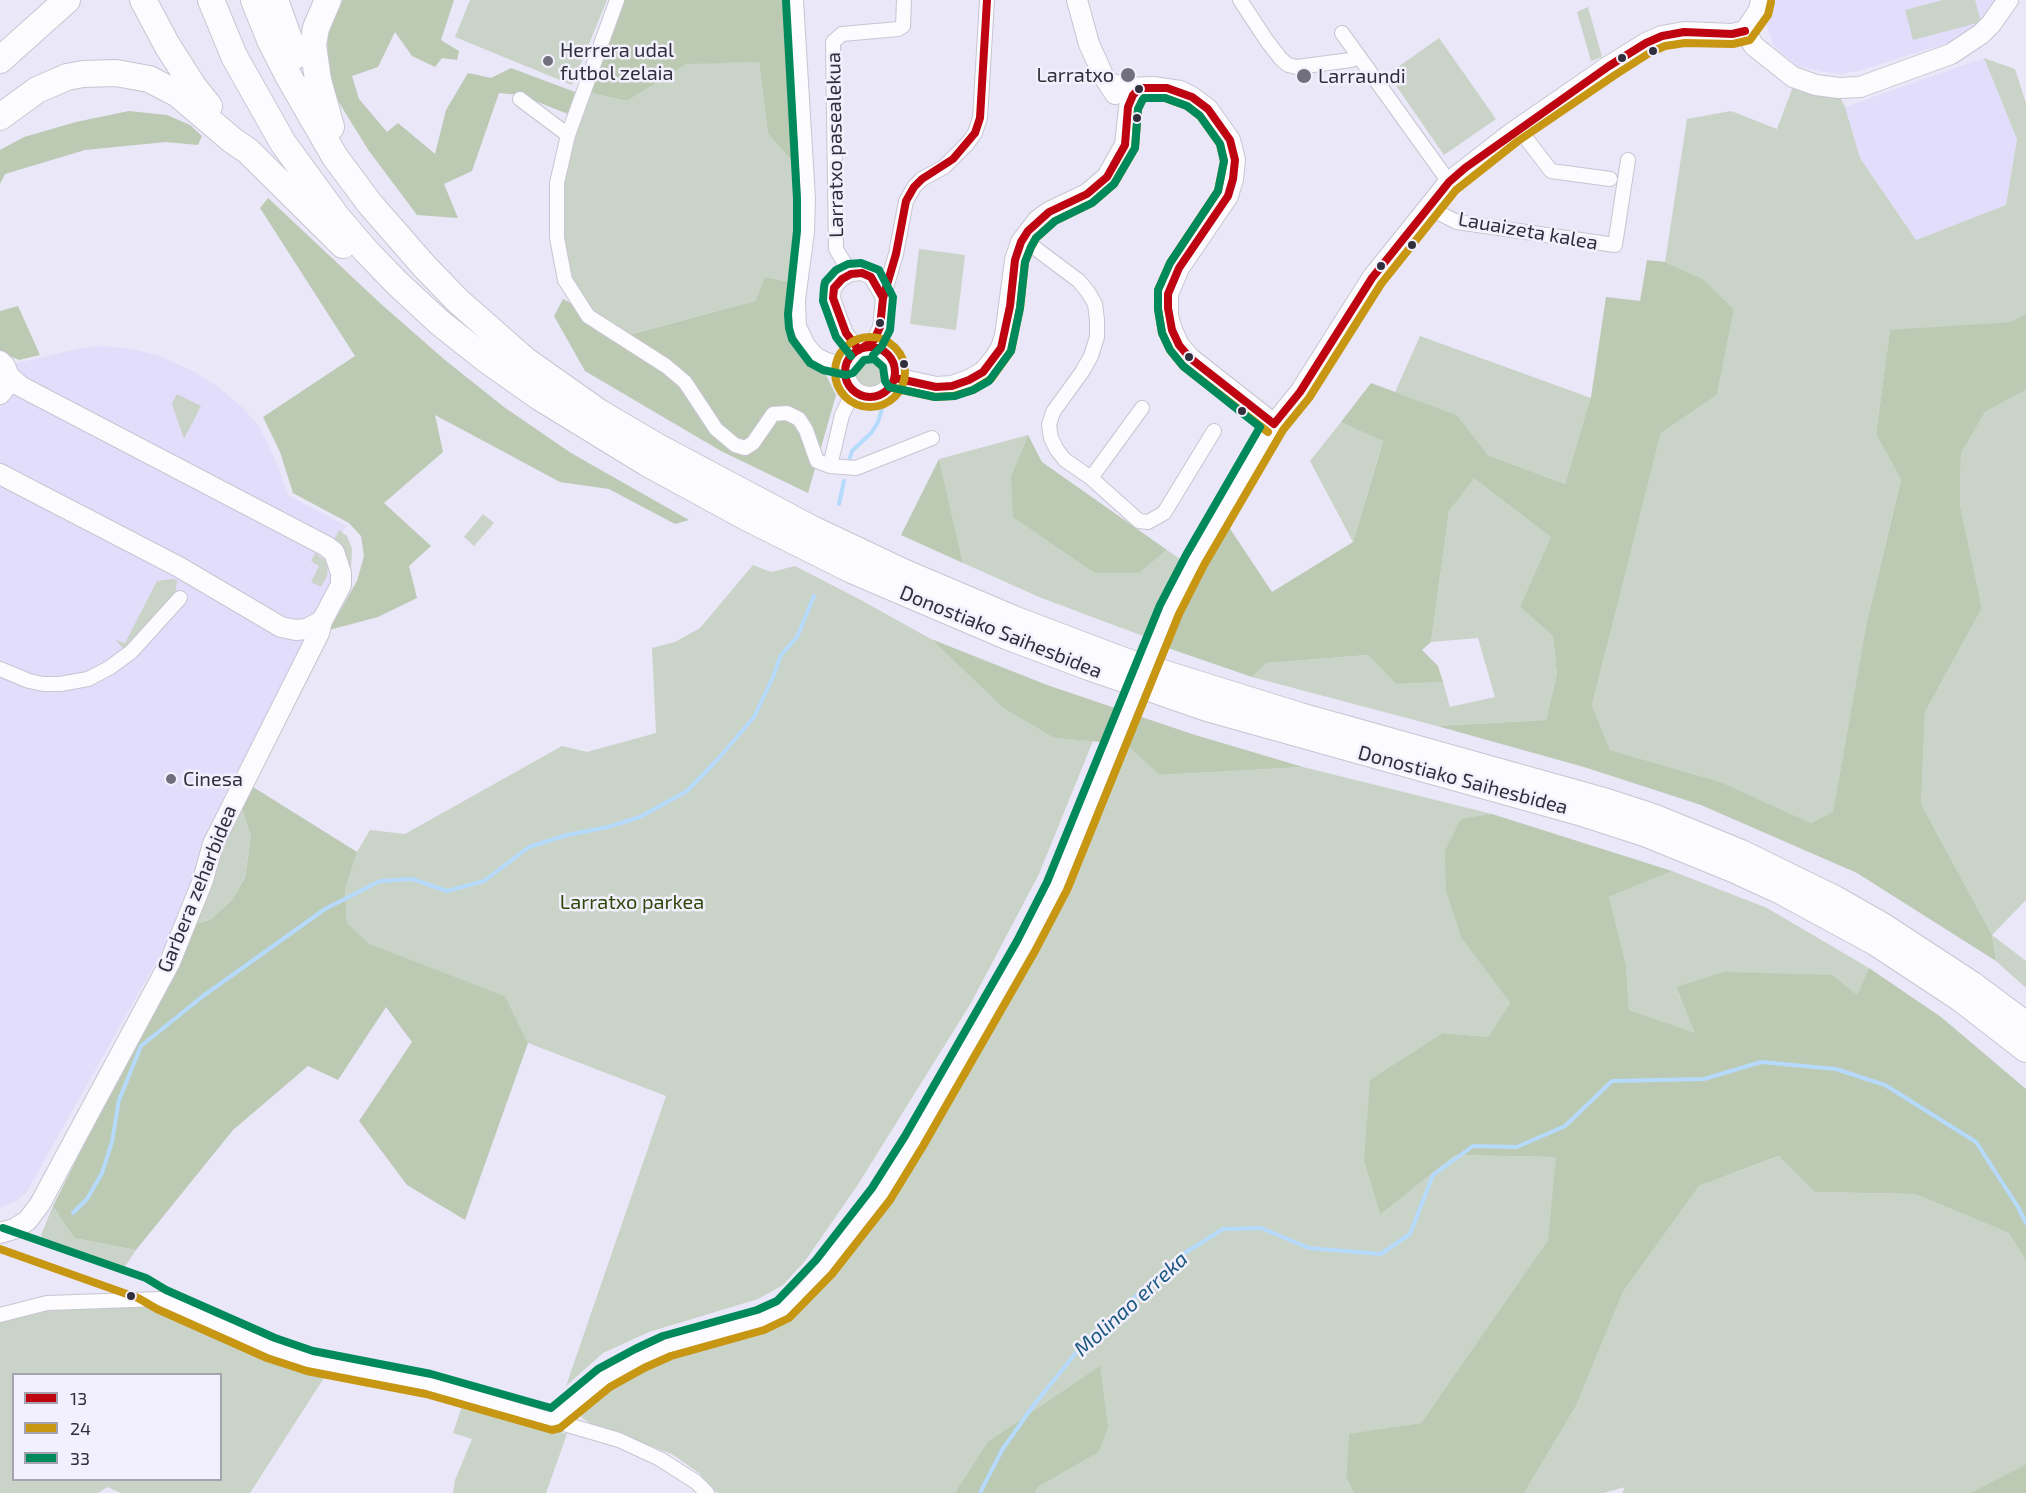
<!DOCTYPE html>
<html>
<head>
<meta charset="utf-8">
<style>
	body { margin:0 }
	#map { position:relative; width:2026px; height:1493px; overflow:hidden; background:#eae7f8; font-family:"Exo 2",sans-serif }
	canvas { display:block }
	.legend { position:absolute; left:12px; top:1373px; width:210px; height:108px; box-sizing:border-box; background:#f2f0fd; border:2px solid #a5a3af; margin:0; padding:8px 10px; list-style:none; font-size:18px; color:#312f3b }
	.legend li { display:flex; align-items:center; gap:12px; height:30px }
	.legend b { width:30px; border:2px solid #a5a3af }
</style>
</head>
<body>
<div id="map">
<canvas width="2026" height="1493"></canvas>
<ul class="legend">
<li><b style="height:8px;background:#bf0411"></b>13</li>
<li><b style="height:8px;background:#c79612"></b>24</li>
<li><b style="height:8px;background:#008a5b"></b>33</li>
</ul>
</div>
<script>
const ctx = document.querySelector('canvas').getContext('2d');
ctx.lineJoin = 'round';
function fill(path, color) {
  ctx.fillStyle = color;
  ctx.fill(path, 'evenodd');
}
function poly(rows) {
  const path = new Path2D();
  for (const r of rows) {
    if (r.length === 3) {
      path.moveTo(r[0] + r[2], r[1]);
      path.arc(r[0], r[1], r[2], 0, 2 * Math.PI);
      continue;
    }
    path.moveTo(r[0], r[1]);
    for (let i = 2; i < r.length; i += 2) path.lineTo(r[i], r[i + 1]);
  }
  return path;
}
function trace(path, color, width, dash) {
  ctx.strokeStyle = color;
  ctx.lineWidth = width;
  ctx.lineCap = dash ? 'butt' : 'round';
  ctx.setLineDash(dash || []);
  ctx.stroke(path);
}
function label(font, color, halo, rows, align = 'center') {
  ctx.font = font + ' "Exo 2",sans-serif';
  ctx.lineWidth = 5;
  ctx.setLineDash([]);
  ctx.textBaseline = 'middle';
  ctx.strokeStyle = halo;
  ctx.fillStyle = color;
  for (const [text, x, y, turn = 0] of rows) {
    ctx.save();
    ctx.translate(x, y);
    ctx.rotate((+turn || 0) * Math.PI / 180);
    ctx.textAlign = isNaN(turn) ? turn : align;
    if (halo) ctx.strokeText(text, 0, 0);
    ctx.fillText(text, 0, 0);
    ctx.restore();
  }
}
fill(poly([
	[1769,0,1997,0,1980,25,1960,39,1861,70,1841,74,1823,72,1798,66,1773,45,1767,25],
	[1984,58,2017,139,2006,205,1916,240,1860,158,1845,107],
	[103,346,132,349,157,355,193,371,218,387,241,406,259,426,273,454,288,495,346,526,337,542,347,559,225,794,206,838,178,923,26,1193,13,1203,0,1207,0,367,82,348]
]), '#e2ddfa');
fill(poly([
	[470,0,607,0,572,85,455,37],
	[1943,0,1975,0,1981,22,1913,40,1905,10],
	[1588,7,1602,57,1591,61,1577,12],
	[1439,38,1496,119,1444,155,1388,74],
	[1984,58,2015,69,2026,103,2026,314,2010,322,1890,331,1876,434,1901,478,1866,626,1833,813,1811,823,1721,782,1610,750,1592,705,1661,433,1717,395,1734,309,1703,279,1665,262,1687,119,1731,111,1777,129,1794,84,1838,93,1845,107,1860,158,1916,240,2006,205,2017,139],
	[759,62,768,134,801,171,789,282,765,277,755,301,631,334,592,314,572,283,565,259,562,221,562,180,587,92,627,101,686,63],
	[919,249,965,255,956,330,910,324],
	[1420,336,1591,398,1565,484,1488,455,1457,415,1395,392],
	[870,372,17],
	[2026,390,2026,900,1992,935,2026,961,2026,988,1996,961,1992,935,1921,804,1925,712,1982,608,1960,505,1961,452,1985,412],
	[177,394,201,406,184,439,172,404],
	[1341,422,1383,440,1353,542,1310,461],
	[1028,435,1011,476,1139,573,1167,550,1180,559,1143,636,1039,597,963,563,939,459],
	[1473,477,1552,537,1520,607,1553,636,1557,674,1546,720,1437,726,1252,677,1266,663,1368,655,1396,684,1443,682,1450,707,1495,697,1478,638,1431,642,1449,511],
	[283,513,334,540,339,530,347,536,352,549,351,568],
	[483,514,494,523,474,546,464,537],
	[315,553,324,559,328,564,327,576,321,587,311,582,319,566,311,561],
	[753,565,771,572,795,566,859,599,931,639,1003,708,1054,738,1093,741,1039,874,971,1003,857,1186,805,1261,783,1285,758,1299,649,1332,603,1353,566,1386,666,1096,528,1043,505,996,369,945,347,923,345,890,357,852,370,830,405,834,562,746,587,752,656,733,652,648,675,642,700,628],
	[173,579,177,580,175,598,124,650,116,640,125,643,157,581],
	[1125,744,1161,775,1303,767,1492,814,1461,820,1462,939,1510,1003,1488,1037,1443,1033,1364,1161,1380,1215,1455,1155,1557,1157,1548,1240,1421,1423,1349,1435,1346,1477,1354,1493,1035,1493,1038,1487,1099,1452,955,1493,717,1493,699,1473,672,1454,594,1426,581,1417,583,1400,655,1357,792,1319,899,1181,1055,907,1104,798],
	[241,806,251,836,245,876,232,900,210,920,192,925],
	[1672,871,1767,908,1869,968,1857,995,1676,988,1696,1034,1629,1010,1626,964,1609,897],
	[1780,1156,1815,1192,1915,1194,2009,1233,2026,1261,2026,1464,1970,1493,1622,1493,1625,1487,1604,1493,1524,1493,1576,1406,1623,1292,1699,1186],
	[53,1206,74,1238,136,1250,124,1268,44,1243,41,1235],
	[162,1305,329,1370,250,1493,121,1493,107,1487,98,1493,0,1493,0,1323,43,1310],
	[14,1374,220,1374,220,1480,14,1480],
	[464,1400,567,1434,546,1493,453,1493,455,1480,472,1439,453,1433]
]), '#cad3c7');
fill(poly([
	[343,0,454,0,441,40,459,51,457,60,442,58,435,67,412,56,395,32,378,67,352,76,359,99,387,132,398,123,435,154,446,110,468,73,491,78,511,68,575,92,568,114,520,95,499,93,472,171,444,184,458,218,417,215,369,151,338,101,329,77,327,38,336,13],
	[622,0,790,0,801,171,768,134,759,62,686,64,627,101,587,92],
	[129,111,167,115,190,125,202,136,198,145,166,142,85,150,5,174,0,184,0,150,24,137,76,122],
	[268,198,381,304,445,360,504,407,571,453,689,520,675,524,609,489,560,482,435,415,443,452,384,503,431,546,409,566,417,598,378,617,329,630,357,581,364,556,361,536,349,523,293,493,280,452,263,417,355,356,260,208],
	[1647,260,1665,262,1703,279,1734,309,1717,395,1661,433,1592,705,1610,750,1721,782,1811,823,1833,812,1866,626,1901,479,1876,434,1890,330,2010,322,2026,314,2026,390,1985,412,1961,453,1960,505,1982,608,1925,712,1921,804,1992,935,1996,961,1857,873,1701,805,1584,767,1437,726,1546,720,1557,674,1553,636,1520,607,1551,537,1474,478,1449,511,1431,642,1422,650,1438,666,1443,682,1396,684,1368,655,1266,663,1252,677,1165,647,1196,570,1225,521,1272,592,1353,542,1383,441,1341,422,1371,383,1457,415,1488,455,1565,484,1591,397,1606,297,1640,301],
	[765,277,789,282,786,323,795,345,819,361,836,395,808,493,721,451,585,371,554,316,563,299,632,334,755,301],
	[18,306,40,355,19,360,0,352,0,311],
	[1028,435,1042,462,1167,550,1139,573,1095,573,1013,517,1011,476],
	[939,459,963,563,901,535],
	[931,639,1047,685,1192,734,1303,767,1160,775,1125,744,1054,738,1003,708],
	[253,787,357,852,345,890,347,923,369,944,505,996,528,1043,465,1220,407,1185,359,1121,412,1042,386,1007,338,1080,308,1066,233,1130,136,1250,74,1238,53,1206,174,967,192,925,210,920,232,900,245,877,251,836,241,806],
	[1492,814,1672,871,1609,897,1626,964,1629,1010,1695,1033,1676,987,1724,972,1832,975,1857,995,1869,968,1941,1017,2026,1089,2026,1261,2009,1233,1915,1194,1815,1192,1779,1156,1699,1186,1623,1292,1576,1406,1524,1493,1354,1493,1346,1477,1349,1434,1421,1423,1548,1240,1556,1157,1455,1155,1380,1215,1364,1161,1370,1080,1443,1033,1488,1037,1510,1003,1462,939,1446,891,1445,851,1461,819],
	[1100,1366,1108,1427,1099,1452,1038,1487,1035,1493,955,1493,988,1442],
	[2026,1464,2026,1493,1970,1493]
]), '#bcc9b3');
trace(poly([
	[850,458,852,451,872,432,878,422,883,405],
	[839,504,844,481],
	[73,1213,87,1199,102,1173,112,1142,119,1100,141,1046,203,996,325,909,380,881,412,879,447,891,484,881,529,847,567,835,608,827,640,817,687,791,718,759,754,717,773,677,781,655,797,637,814,596],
	[980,1493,1002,1450,1033,1406,1079,1349,1177,1258,1223,1229,1261,1228,1309,1248,1381,1254,1410,1234,1433,1175,1473,1146,1517,1147,1565,1126,1612,1081,1704,1079,1761,1062,1836,1069,1885,1085,1976,1142,2018,1207,2026,1223]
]), '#b6dafc', 4);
const street = poly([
	[617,0,568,135,557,183,557,238,565,280,588,316,666,366,685,382,716,429,735,445,745,448,753,443,773,414,787,413,799,419,806,430,817,461,830,466],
	[796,0,808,199,807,232,798,300,799,326,808,345,817,355,827,360,846,365],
	[1240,0,1267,41,1281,59,1288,65,1297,67,1351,60,1359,57],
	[1342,33,1449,182],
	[520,99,568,135],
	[1519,129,1551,171,1610,179],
	[1432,206,1439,213,1457,222,1615,245,1628,160],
	[1021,242,1035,248,1079,281,1088,292,1095,304,1097,320,1097,337,1091,356,1082,372,1053,412,1049,425,1051,438,1057,450,1065,460,1091,478,1139,521,1148,522,1164,513,1214,431],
	[851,274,836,249,833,42,842,34,898,29,903,26,904,0],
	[866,347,874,340,880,327,883,298,896,254,906,201,914,187,922,179,944,167,968,143,975,133,980,118,987,0],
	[859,350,846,333,840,318,833,298,834,288,842,279,851,274,862,273,871,277,883,298],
	[854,391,842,415,830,466,856,468,932,438],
	[1091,478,1142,408],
	[0,669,29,681,43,684,60,684,88,679,109,668,131,652,180,598],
	[0,1315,47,1303,161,1299,271,1348,310,1361,428,1384,619,1440,660,1459,696,1482,707,1493],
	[553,1420,604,1378,639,1359,667,1346,761,1320,783,1310,802,1292,824,1267,881,1194,914,1141,1026,946,1057,886,1109,757]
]);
const secondary = poly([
	[1077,0,1089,44,1104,77,1115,94],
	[1745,31,1754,46,1793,77,1816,85,1839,88,1860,87,1951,54,1981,34,1991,24,2008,0],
	[1745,31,1759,10,1761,0],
	[1108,83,1128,88,1153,87,1180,91,1192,97,1208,109,1230,140,1235,160,1233,179,1228,196,1179,268,1168,294,1168,316,1172,330,1179,345,1190,358,1274,424],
	[870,372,25],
	[0,361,5,366,9,376,7,385,0,394],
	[895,378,936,387,952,386,969,380,983,372,994,359,1001,348,1005,336,1015,260,1021,242,1038,220,1049,212,1087,194,1107,177,1125,145,1130,99,1140,88],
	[0,474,179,567,281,627,296,630,306,629,322,621],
	[1169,610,1195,560,1274,424,1300,392,1372,278,1449,182,1512,133,1609,66,1646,43,1662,36,1684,32,1732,34,1745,31],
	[0,1233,14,1229,27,1221,40,1204,170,962,203,880,213,844,319,633,322,621,341,585,341,573,334,552,326,546,20,386,9,376]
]);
const highway = poly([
	[143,0,167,45,193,86,209,106],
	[211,0,234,56,283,143,337,217,366,251,397,283,439,322,487,360,541,398,647,463,746,517,852,570,1009,637,1089,667,1207,708,1579,812,1647,834,1733,869,1781,891,1875,942,1960,998,2026,1049],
	[254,0,271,42,290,79,335,157,370,204,425,267,458,301,525,360,600,413,658,447,812,529,905,573,1016,620,1124,661,1300,716,1607,802,1653,817,1741,853,1835,899,1884,927,1971,984,2026,1025],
	[275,0,295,56],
	[328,0,316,28,313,45,318,80,331,127],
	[0,60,67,0],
	[0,117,37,90,67,77,83,74,116,73,149,79,178,94,232,140,248,151,343,245]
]);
trace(street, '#c8c5d2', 16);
trace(secondary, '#c8c5d2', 22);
trace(highway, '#c8c5d2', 28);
trace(street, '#fcfbfe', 14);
trace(secondary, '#fcfbfe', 20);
trace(highway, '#fcfbfe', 26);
const streetBridge = poly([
	[1109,757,1169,610]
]);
trace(streetBridge, '#c8c5d2', 16, []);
trace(streetBridge, '#fcfbfe', 14);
trace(poly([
	[862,273,871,277,883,298,880,327,874,340,859,350,846,333,833,298,834,288,842,279,851,274,862,273],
	[870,372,25],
	[859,350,874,340,880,327,883,298,896,254,906,201,914,187,922,179,953,159,975,133,980,118,987,0],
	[895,378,936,387,952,386,969,380,983,372,1001,348,1010,306,1015,260,1021,242,1028,231,1049,212,1087,194,1107,177,1125,145,1128,107,1133,95,1140,88,1167,88,1192,97,1208,109,1230,140,1235,160,1233,179,1228,196,1179,268,1168,294,1168,308,1172,330,1179,345,1190,358,1274,424],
	[1274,424,1300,392,1372,278,1449,182,1465,168,1609,66,1646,43,1662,36,1684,32,1732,34,1745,31]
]), '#bf0411', 8);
trace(poly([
	[870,372,35],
	[893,388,935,397,953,396,973,390,991,379,1011,351,1020,308,1025,262,1031,247,1036,238,1055,221,1092,203,1114,184,1135,148,1138,109,1142,101,1144,98,1165,98,1187,106,1200,116,1220,144,1224,161,1218,191,1170,263,1158,290,1158,309,1162,333,1170,350,1183,366,1268,432],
	[0,1249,138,1298,157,1309,267,1358,307,1371,426,1394,552,1430,560,1428,610,1387,644,1368,671,1356,764,1330,789,1318,832,1274,890,1200,923,1146,1035,951,1067,890,1179,614,1204,565,1283,430,1309,398,1381,284,1456,190,1518,141,1615,75,1651,52,1665,46,1685,43,1733,44,1750,40,1768,15,1771,2]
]), '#c79612', 8);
trace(poly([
	[851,356,836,337,823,301,824,287,825,282,836,270,848,264,861,263,879,270,893,297,890,330,882,346,873,355],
	[3,1228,146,1278,166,1290,275,1338,313,1351,431,1374,551,1408,598,1369,635,1349,663,1336,757,1310,777,1301,816,1260,872,1188,905,1136,1017,941,1047,882,1160,605,1186,555,1260,427,1183,366,1170,350,1162,333,1158,309,1158,290,1170,263,1218,191,1224,161,1220,144,1200,116,1187,106,1165,98,1144,98,1142,101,1138,109,1135,148,1114,184,1092,203,1055,221,1036,238,1031,247,1025,262,1020,308,1011,351,989,381,973,390,955,396,935,397,889,387,885,381,883,367,874,359,864,360,853,373,846,375,823,370,810,363,792,339,789,328,788,314,797,231,797,199,786,1]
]), '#008a5b', 8);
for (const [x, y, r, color] of [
	[1653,51,5,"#312f3b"],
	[1622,58,5,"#312f3b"],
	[548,61,6,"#726f7d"],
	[1128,75,8,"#726f7d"],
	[1304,76,8,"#726f7d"],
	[1139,89,5,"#312f3b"],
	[1137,118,5,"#312f3b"],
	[1412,245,5,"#312f3b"],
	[1381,266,5,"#312f3b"],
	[880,323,5,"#312f3b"],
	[1189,357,5,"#312f3b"],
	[904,364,5,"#312f3b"],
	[1242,411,5,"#312f3b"],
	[171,779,6,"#726f7d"],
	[131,1296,5,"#312f3b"]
]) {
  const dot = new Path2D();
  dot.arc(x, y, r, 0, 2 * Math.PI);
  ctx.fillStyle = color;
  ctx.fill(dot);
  trace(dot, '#f2f0fd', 2);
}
label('20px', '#312f3b', '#f2f0fd', [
	["Herrera udal",560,50],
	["futbol zelaia",560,73],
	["Larratxo",1114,75,"right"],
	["Larraundi",1318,76],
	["Cinesa",183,779]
], 'left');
label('20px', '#312f3b', '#f2f0fd', [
	["Larratxo pasealekua",835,145,-91],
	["Lauaizeta kalea",1528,231,10],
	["Donostiako Saihesbidea",1001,632,22],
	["Donostiako Saihesbidea",1463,780,15],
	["Garbera zeharbidea",197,889,-68]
]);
label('20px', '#2f470a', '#f2f0fd', [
	["Larratxo parkea",632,902]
]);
label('italic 21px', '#1d5880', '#f2f0fd', [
	["Molinao erreka",1131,1304,-42]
]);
</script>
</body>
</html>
